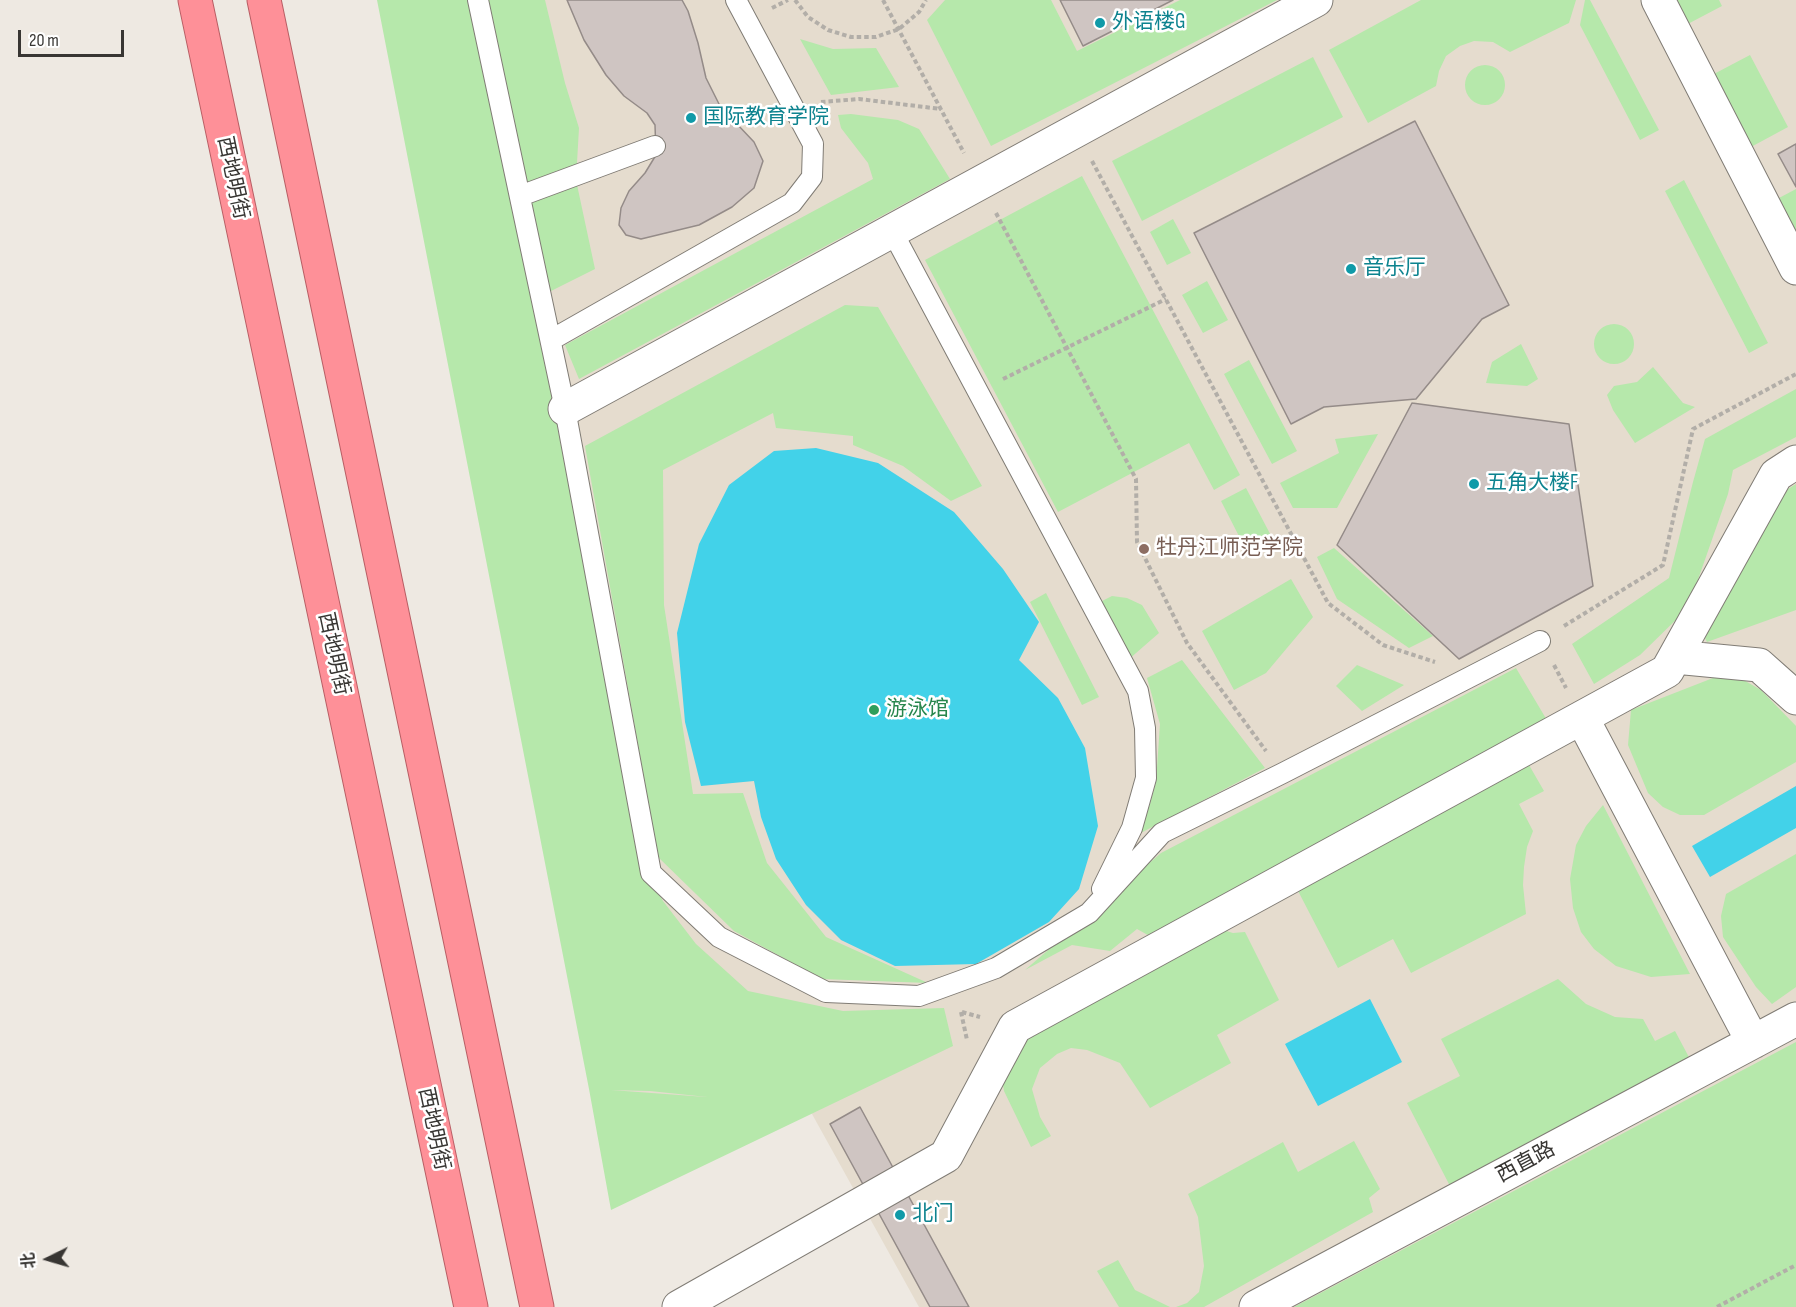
<!DOCTYPE html>
<html>
<head>
<meta charset="utf-8">
<style>
	body { margin:0 }
	#map { position:relative; width:1796px; height:1307px; overflow:hidden; background:#eee9e2; font-family:"Sofia Sans Condensed","Noto Sans SC",sans-serif }
	canvas { display:block }
	.north { position:absolute; left:18px; top:1229px; width:60px; height:60px; -webkit-text-stroke:4px #fff; paint-order:stroke; rotate:265deg; font-size:16px; font-weight:700; line-height:24px; text-align:center; color:#383633 }
	.north::after { content:''; display:block; margin:auto; width:21px; height:27px; background:#383633; clip-path:polygon(50% 0,100% 100%,50% 72%,0 100%) }
	.scale { position:absolute; left:18px; top:30px; width:106px; height:27px; box-sizing:border-box; border:3px solid #383633; border-top:0; padding-left:8px; font-size:18px; line-height:21px; white-space:nowrap; color:#383633; -webkit-text-stroke:4px #fff; paint-order:stroke }
</style>
</head>
<body>
<div id="map">
<canvas width="1796" height="1307"></canvas>
<div class="north">北</div>
<div class="scale">20 m</div>
</div>
<script>
const ctx = document.querySelector('canvas').getContext('2d');
ctx.lineJoin = 'round';
function fill(path, color) {
  ctx.fillStyle = color;
  ctx.fill(path, 'evenodd');
}
function poly(rows) {
  const path = new Path2D();
  for (const r of rows) {
    if (r.length === 3) {
      path.moveTo(r[0] + r[2], r[1]);
      path.arc(r[0], r[1], r[2], 0, 2 * Math.PI);
      continue;
    }
    path.moveTo(r[0], r[1]);
    for (let i = 2; i < r.length; i += 2) path.lineTo(r[i], r[i + 1]);
  }
  return path;
}
function trace(path, color, width, dash) {
  ctx.strokeStyle = color;
  ctx.lineWidth = width;
  ctx.lineCap = dash ? 'butt' : 'round';
  ctx.setLineDash(dash || []);
  ctx.stroke(path);
}
function label(font, color, halo, rows, align = 'center') {
  ctx.font = font + ' "Sofia Sans Condensed","Noto Sans SC",sans-serif';
  ctx.lineWidth = 5;
  ctx.setLineDash([]);
  ctx.textBaseline = 'middle';
  ctx.strokeStyle = halo;
  ctx.fillStyle = color;
  for (const [text, x, y, turn = 0] of rows) {
    ctx.save();
    ctx.translate(x, y);
    ctx.rotate((+turn || 0) * Math.PI / 180);
    ctx.textAlign = isNaN(turn) ? turn : align;
    if (halo) ctx.strokeText(text, 0, 0);
    ctx.fillText(text, 0, 0);
    ctx.restore();
  }
}
fill(poly([
	[385,0,1796,0,1796,1307,919,1307,807,1105,598,1097]
]), '#e5dcce');
fill(poly([
	[377,0,468,0,550,389,643,866,663,901,696,944,748,991,843,1011,944,1008,953,1046,611,1210,589,1089],
	[611,1090,650,1091,707,1097,706,1097],
	[487,0,545,0,565,83,579,128,576,180,595,269,549,292],
	[945,0,1051,0,1077,51,1180,0,1277,0,991,146,927,20],
	[1421,0,1576,0,1569,23,1510,52,1493,42,1474,41,1460,46,1446,56,1439,71,1436,86,1368,123,1329,50],
	[1585,0,1590,0,1659,130,1640,140,1580,25],
	[1671,0,1719,0,1722,6,1684,26],
	[800,39,833,49,876,48,899,87,831,95],
	[1750,55,1788,127,1751,147,1712,75],
	[1313,57,1343,117,1142,221,1112,161],
	[1485,85,20],
	[851,114,898,120,919,129,950,179,579,379,565,345,873,179,868,163,841,128,838,115],
	[1082,176,1240,475,1214,490,1189,443,1058,512,925,260],
	[1684,180,1768,343,1749,353,1665,191],
	[1796,189,1796,231,1779,198],
	[1173,219,1191,253,1167,265,1150,232],
	[1207,281,1228,320,1203,333,1182,295],
	[845,305,878,307,982,486,951,501,903,466,853,445,853,436,776,428,773,413,663,470,664,605,693,794,743,793,767,863,826,937,928,983,822,979,734,931,658,857,585,446],
	[1614,344,20],
	[1521,344,1538,379,1527,386,1486,383,1492,362],
	[1249,360,1297,451,1272,464,1224,374],
	[1653,367,1683,403,1695,407,1635,443,1613,410,1607,395,1614,386,1637,382],
	[1796,389,1796,437,1733,470,1728,494,1688,608,1640,655,1594,684,1572,644,1669,578,1693,482,1705,439],
	[1378,434,1337,508,1293,508,1280,483,1339,453,1335,439],
	[1796,484,1796,610,1707,642,1701,630,1788,489],
	[1246,488,1278,549,1272,552,1253,550,1243,544,1221,501],
	[1334,548,1433,636,1409,648,1337,599,1317,557],
	[1291,579,1313,617,1266,673,1234,690,1202,631],
	[1046,593,1099,697,1082,705,1030,602],
	[1112,596,1127,598,1142,605,1159,633,1128,660,1098,603],
	[1182,660,1265,768,1135,836,1150,804,1156,782,1160,724,1147,678],
	[1357,665,1404,685,1362,711,1336,686],
	[1516,668,1551,727,1155,939,1137,929,1110,951,1072,945,1025,970,1161,853],
	[1733,674,1761,690,1796,726,1796,762,1704,815,1680,815,1663,807,1648,793,1628,745,1631,710,1713,678],
	[1529,765,1544,791,1519,804,1533,831,1527,847,1524,867,1523,885,1526,914,1411,973,1393,939,1338,968,1296,887],
	[1603,805,1690,974,1651,977,1616,966,1594,949,1581,932,1573,908,1570,879,1576,845,1586,826],
	[1796,854,1796,987,1772,1004,1756,987,1723,937,1721,916,1726,894],
	[1223,930,1233,933,1245,932,1279,1000,1217,1035,1231,1063,1150,1108,1120,1063,1087,1050,1071,1048,1057,1054,1040,1068,1032,1089,1040,1117,1051,1136,1031,1147,1004,1091,1002,1078,1020,1037],
	[1558,979,1586,1004,1615,1017,1643,1019,1655,1041,1675,1031,1691,1061,1450,1186,1407,1103,1460,1076,1441,1039],
	[1796,1042,1796,1307,1294,1307],
	[1354,1141,1380,1189,1369,1198,1373,1212,1204,1307,1176,1307,1187,1303,1199,1292,1204,1266,1198,1217,1188,1194,1283,1142,1298,1172],
	[1118,1260,1135,1290,1170,1307,1119,1307,1097,1271]
]), '#b6e8ab');
fill(poly([
	[816,448,878,463,954,512,1003,569,1039,622,1019,660,1058,698,1085,748,1098,826,1079,889,1049,922,976,964,895,966,841,940,806,905,776,859,761,817,754,781,701,786,685,722,677,633,699,544,729,485,774,451],
	[1796,786,1796,828,1710,877,1692,846],
	[1370,999,1402,1062,1318,1106,1285,1044]
]), '#42d2e9');
const building = poly([
	[567,0,682,0,688,11,698,43,706,78,720,106,754,142,763,161,754,188,732,207,699,225,641,239,626,235,619,225,621,208,629,191,645,173,656,155,655,125,647,113,624,96,606,75,584,40,567,0],
	[1060,0,1173,0,1083,46,1060,0],
	[1415,121,1509,305,1482,319,1416,399,1324,407,1291,424,1194,233,1415,121],
	[1796,144,1796,187,1778,154,1796,144],
	[1412,403,1569,424,1593,586,1459,659,1337,545,1412,403],
	[860,1107,969,1307,930,1307,830,1124,860,1107]
]);
fill(building, '#cfc5c2');
trace(building, '#948b88', 1.5);
const service = poly([
	[478,0,565,409,651,873,719,937,826,992,919,996,996,968,1089,913,1162,833,1283,773,1540,641],
	[520,196,655,146],
	[892,231,1138,691,1145,728,1146,778,1132,828,1102,889],
	[551,340,792,203,812,177,813,144,736,0]
]);
const minor = poly([
	[1658,0,1796,268],
	[565,409,1316,0],
	[1675,657,1759,665,1796,698],
	[1582,718,1753,1042],
	[679,1307,946,1156,1015,1027,1667,671,1776,475,1796,462],
	[1256,1307,1796,1019]
]);
const trunk = poly([
	[195,0,471,1307],
	[264,0,537,1307]
]);
trace(service, '#807c75', 22);
trace(minor, '#807c75', 35);
trace(trunk, '#b85e64', 35);
trace(poly([
	[795,0,808,17,828,30,851,37,876,37,899,29,919,12,926,0],
	[883,0,964,153],
	[772,8,788,0],
	[821,102,859,99,941,109],
	[1092,161,1328,603,1383,645,1435,662],
	[996,213,1136,479,1137,542,1187,643,1266,751],
	[1003,379,1166,299],
	[1564,626,1663,565,1693,429,1796,374],
	[1554,665,1566,688],
	[961,1012,967,1040],
	[962,1012,980,1017],
	[1717,1307,1796,1265]
]), '#b2aea8', 4, [4.5, 3]);
trace(service, '#fff', 20);
trace(minor, '#fff', 33);
trace(trunk, '#fe9098', 33);
for (const [x, y, r, color] of [
	[1100,23,6,"#0f9aa8"],
	[691,118,6,"#0f9aa8"],
	[1351,269,6,"#0f9aa8"],
	[1474,484,6,"#0f9aa8"],
	[1144,549,6,"#8d6e63"],
	[874,710,6,"#2e9e5b"],
	[900,1215,6,"#0f9aa8"]
]) {
  const dot = new Path2D();
  dot.arc(x, y, r, 0, 2 * Math.PI);
  ctx.fillStyle = color;
  ctx.fill(dot);
  trace(dot, '#fff', 2);
}
label('21px', '#0d838f', '#fff', [
	["外语楼G",1112,23],
	["国际教育学院",703,118],
	["音乐厅",1363,269],
	["五角大楼F",1486,484],
	["北门",912,1215]
], 'left');
label('21px', '#383633', '#fff', [
	["西地明街",232,178,78],
	["西地明街",333,654,78],
	["西地明街",433,1129,78],
	["西直路",1526,1163,-28]
]);
label('21px', '#785e54', '#fff', [
	["牡丹江师范学院",1156,549]
], 'left');
label('21px', '#27864d', '#fff', [
	["游泳馆",886,710]
], 'left');
</script>
</body>
</html>
